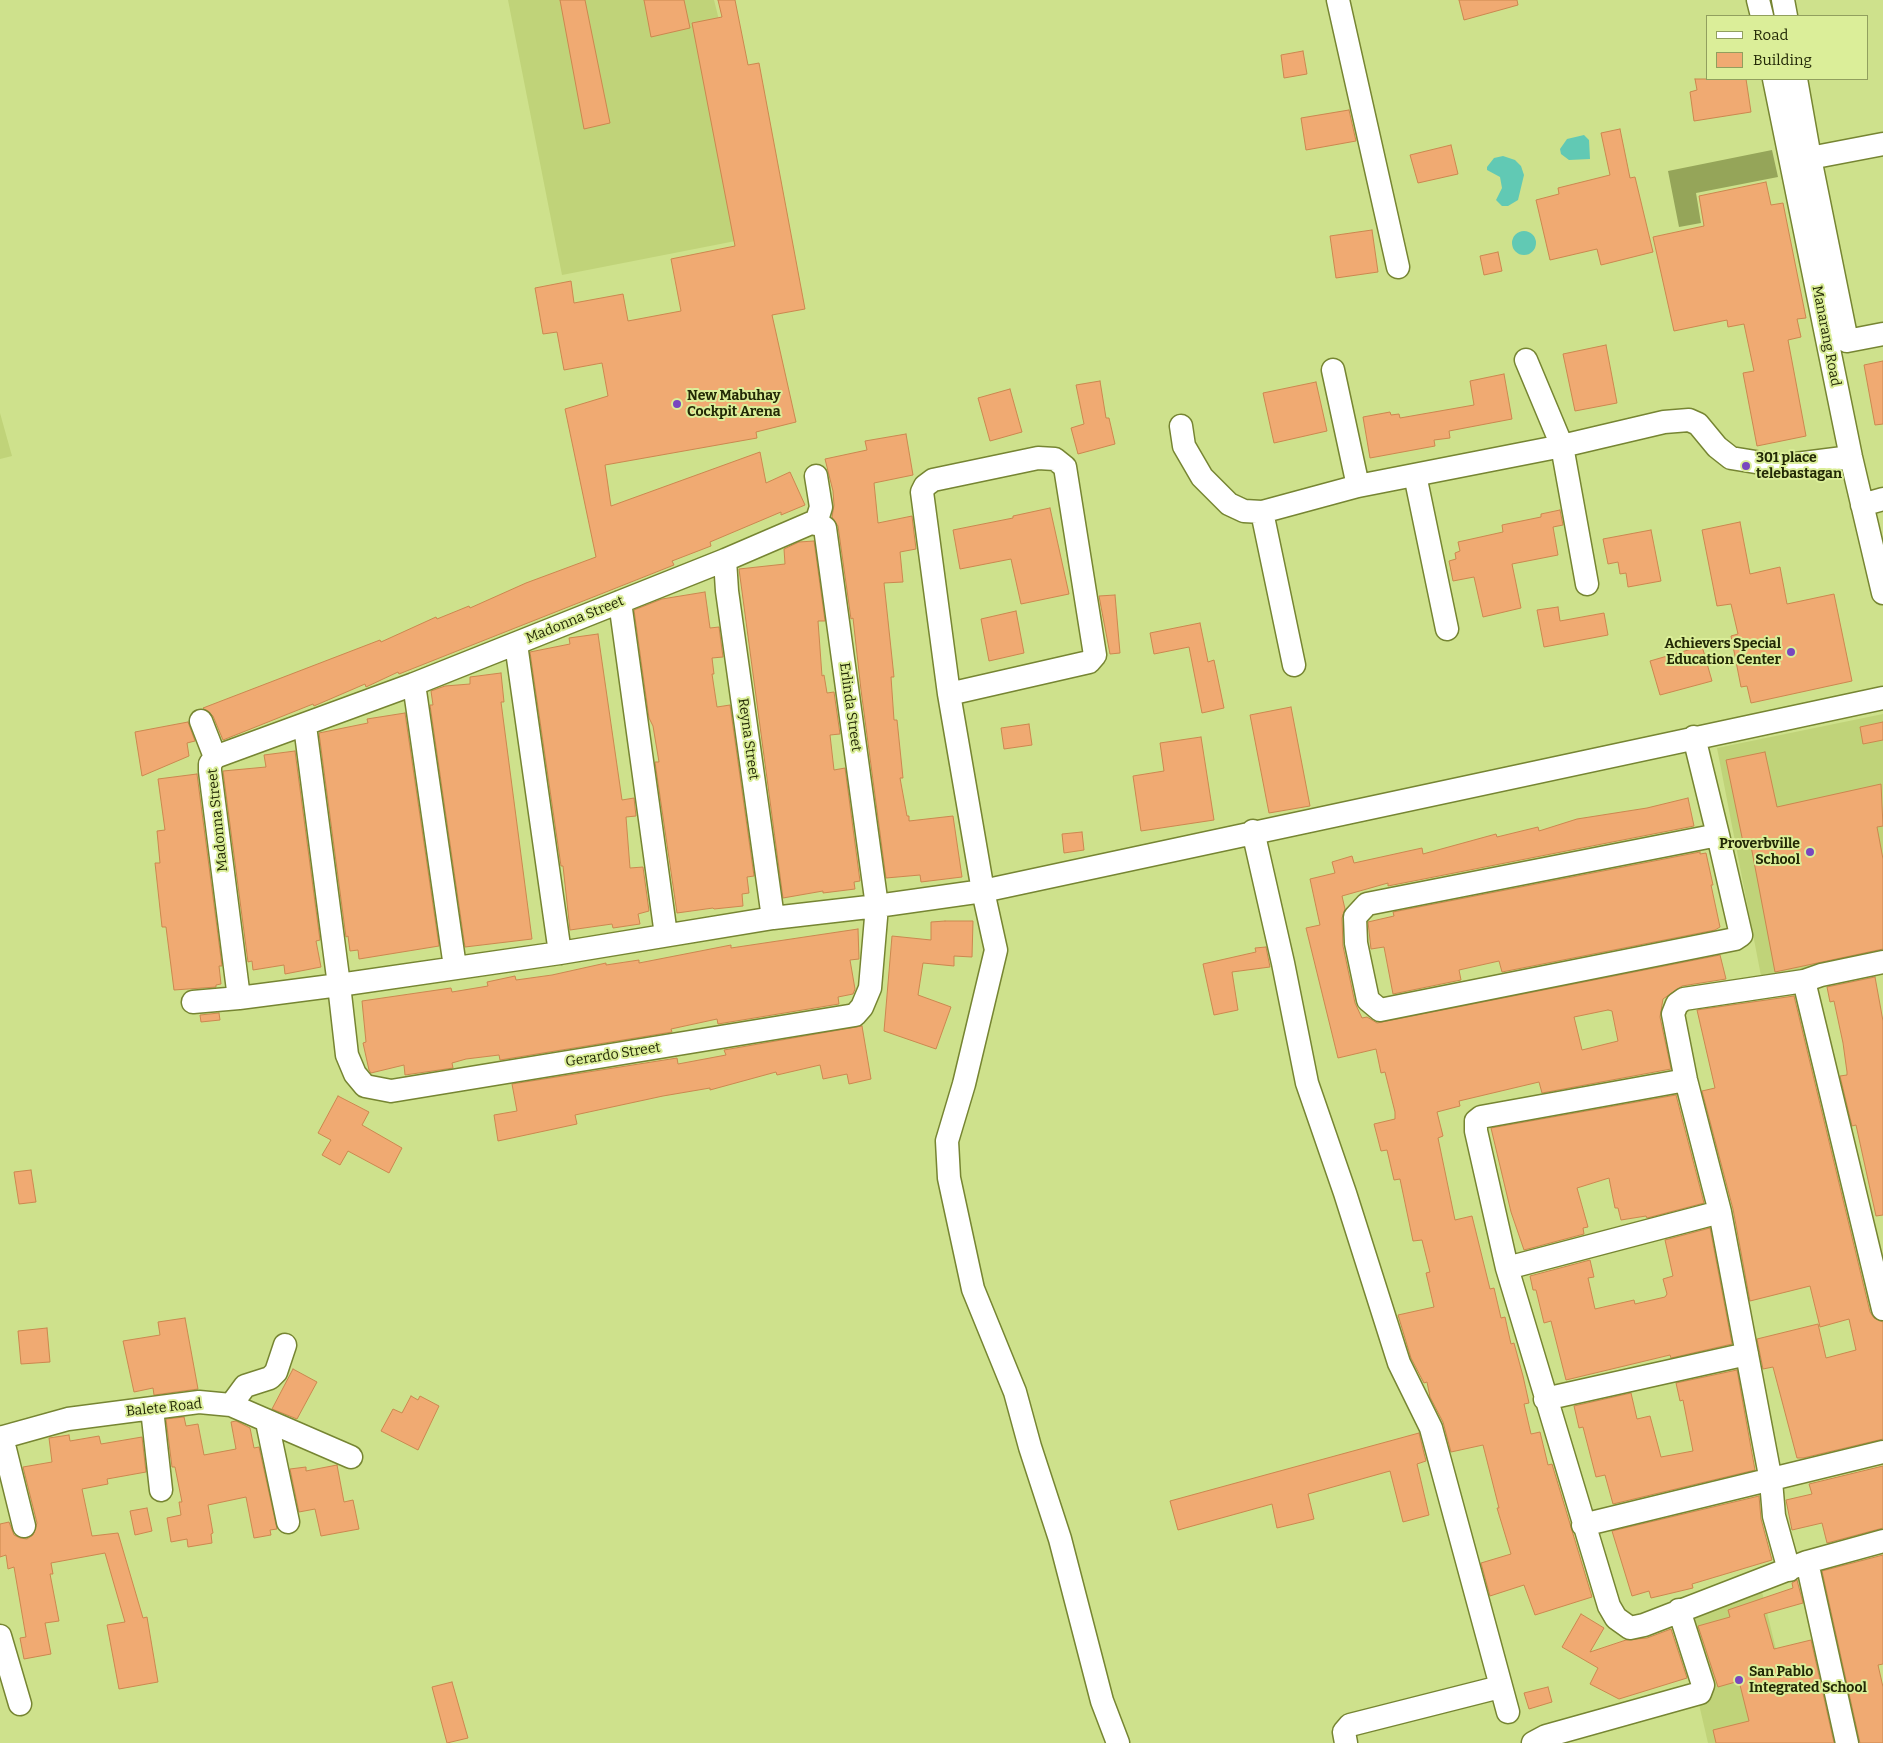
<!DOCTYPE html>
<html>
<head>
<meta charset="utf-8">
<style>
	body { margin:0 }
	#map { position:relative; width:1883px; height:1743px; overflow:hidden; background:#cee18c; font-family:Bitter,serif }
	canvas { display:block }
	.legend { position:absolute; left:1706px; top:15px; width:162px; height:65px; box-sizing:border-box; background:#dbee99; border:1px solid #919f5e; margin:0; padding:6px 9px; list-style:none; font-size:15px; color:#232906 }
	.legend li { display:flex; align-items:center; gap:10px; height:25px }
	.legend b { width:25px; border:1px solid #919f5e }
</style>
</head>
<body>
<div id="map">
<canvas width="1883" height="1743"></canvas>
<ul class="legend">
<li><b style="height:6px;background:#fff"></b>Road</li>
<li><b style="height:14px;background:#f0aa72"></b>Building</li>
</ul>
</div>
<script>
const ctx = document.querySelector('canvas').getContext('2d');
ctx.lineJoin = 'round';
function fill(path, color) {
  ctx.fillStyle = color;
  ctx.fill(path, 'evenodd');
}
function poly(rows) {
  const path = new Path2D();
  for (const r of rows) {
    if (r.length === 3) {
      path.moveTo(r[0] + r[2], r[1]);
      path.arc(r[0], r[1], r[2], 0, 2 * Math.PI);
      continue;
    }
    path.moveTo(r[0], r[1]);
    for (let i = 2; i < r.length; i += 2) path.lineTo(r[i], r[i + 1]);
  }
  return path;
}
function trace(path, color, width, dash) {
  ctx.strokeStyle = color;
  ctx.lineWidth = width;
  ctx.lineCap = dash ? 'butt' : 'round';
  ctx.setLineDash(dash || []);
  ctx.stroke(path);
}
function label(font, color, halo, rows, align = 'center') {
  ctx.font = font + ' Bitter,serif';
  ctx.lineWidth = 4;
  ctx.setLineDash([]);
  ctx.textBaseline = 'middle';
  ctx.strokeStyle = halo;
  ctx.fillStyle = color;
  for (const [text, x, y, turn = 0] of rows) {
    ctx.save();
    ctx.translate(x, y);
    ctx.rotate((+turn || 0) * Math.PI / 180);
    ctx.textAlign = isNaN(turn) ? turn : align;
    if (halo) ctx.strokeText(text, 0, 0);
    ctx.fillText(text, 0, 0);
    ctx.restore();
  }
}
fill(poly([
	[508,0,714,0,725,44,761,236,562,275],
	[0,413,12,456,0,459],
	[1883,714,1883,955,1762,981,1717,748],
	[1762,1592,1799,1743,1708,1743,1679,1618]
]), '#c0d379');
fill(poly([
	[1772,150,1778,177,1696,193,1701,223,1679,227,1668,171]
]), '#95a559');
fill(poly([
	[1584,135,1589,140,1590,159,1569,160,1561,154,1560,149,1567,139],
	[1503,156,1515,160,1521,166,1524,175,1518,200,1508,206,1502,206,1496,200,1502,188,1500,177,1487,170,1487,167,1494,158],
	[1524,243,12]
]), '#61c9b4');
const building = poly([
	[560,0,585,0,610,123,584,129,560,0],
	[644,0,684,0,690,28,651,37,644,0],
	[718,0,735,0,748,65,759,63,805,309,772,315,796,422,756,432,757,438,605,465,611,506,760,452,766,483,790,472,805,505,781,515,781,512,710,542,711,546,672,561,674,565,399,674,398,672,366,687,365,684,314,706,313,704,223,740,213,716,203,708,380,640,381,642,436,617,437,619,469,606,470,608,526,583,596,557,565,409,608,396,602,363,564,370,557,332,543,334,535,288,571,281,574,303,623,294,628,321,681,311,671,259,735,246,692,23,722,17,718,0],
	[1459,0,1517,0,1518,5,1464,20,1459,0],
	[1303,51,1307,74,1284,78,1281,55,1303,51],
	[1695,79,1746,79,1751,112,1694,121,1690,92,1697,90,1695,79],
	[1349,110,1356,141,1306,150,1301,118,1349,110],
	[1620,129,1630,178,1635,177,1653,252,1601,265,1597,249,1550,260,1536,200,1559,194,1558,188,1610,175,1601,133,1620,129],
	[1451,145,1458,174,1418,183,1410,155,1451,145],
	[1766,182,1771,205,1783,203,1806,318,1797,319,1801,337,1788,340,1806,436,1757,446,1743,373,1754,371,1744,324,1728,327,1727,320,1674,331,1653,237,1704,226,1699,196,1766,182],
	[1372,230,1378,272,1336,278,1330,236,1372,230],
	[1498,252,1502,271,1484,275,1480,256,1498,252],
	[1606,345,1617,403,1575,411,1563,354,1606,345],
	[1883,361,1883,424,1875,425,1864,365,1883,361],
	[1504,374,1512,419,1449,431,1450,438,1434,440,1435,446,1370,458,1363,417,1390,412,1391,415,1399,414,1400,418,1474,405,1470,381,1504,374],
	[1100,381,1106,418,1109,418,1115,444,1078,454,1071,428,1084,424,1076,385,1100,381],
	[1316,382,1327,431,1274,443,1263,393,1316,382],
	[1010,389,1022,432,990,441,978,398,1010,389],
	[906,434,913,475,874,483,878,523,912,516,916,549,900,552,903,582,884,583,894,677,891,677,894,720,897,720,903,778,900,778,907,816,909,816,909,821,953,816,962,877,921,882,920,875,886,878,861,690,853,618,851,619,838,526,832,517,834,505,833,491,825,459,867,450,865,441,906,434],
	[1050,508,1069,594,1021,604,1011,559,960,569,953,530,1013,518,1013,516,1050,508],
	[1560,510,1563,525,1553,527,1558,555,1512,564,1521,608,1483,617,1474,577,1453,581,1449,561,1456,559,1455,553,1460,551,1458,542,1503,532,1502,525,1541,517,1541,514,1560,510],
	[1740,522,1750,574,1780,567,1787,604,1834,594,1852,681,1751,703,1747,686,1741,687,1731,636,1738,634,1731,604,1717,606,1702,530,1740,522],
	[1651,530,1661,581,1628,587,1626,573,1620,574,1618,562,1608,564,1603,539,1651,530],
	[814,541,825,621,818,621,822,676,824,675,827,693,834,692,840,734,830,735,834,770,845,768,860,881,854,882,855,889,823,893,823,891,783,898,739,569,785,564,784,549,799,542,814,541],
	[705,592,710,628,719,627,723,657,712,658,714,674,712,674,717,707,730,705,754,876,747,877,749,893,742,894,743,906,714,909,713,908,677,913,655,762,659,762,653,726,649,718,634,610,662,599,705,592],
	[1115,595,1120,653,1110,654,1099,596,1115,595],
	[1558,607,1560,621,1604,613,1608,635,1544,647,1537,610,1558,607],
	[1016,611,1024,653,989,661,981,619,1016,611],
	[1200,623,1208,662,1214,660,1224,708,1202,713,1189,647,1154,654,1150,633,1200,623],
	[598,634,622,800,634,798,636,816,626,817,630,868,643,867,649,911,638,914,640,924,613,928,612,924,570,930,563,866,561,866,530,652,570,644,569,638,598,634],
	[1702,646,1712,681,1660,695,1650,661,1702,646],
	[501,673,504,702,501,702,532,939,465,947,430,705,433,705,431,691,445,686,470,684,470,677,501,673],
	[1291,707,1310,806,1269,813,1250,715,1291,707],
	[405,713,439,946,359,959,358,950,350,951,348,936,346,937,319,733,368,723,367,719,405,713],
	[188,722,195,741,187,743,189,756,142,776,135,732,188,722],
	[1883,722,1883,740,1863,744,1860,727,1883,722],
	[1029,724,1032,745,1004,749,1001,728,1029,724],
	[1201,737,1214,820,1141,831,1133,776,1164,771,1160,743,1201,737],
	[295,751,320,940,316,941,321,967,285,974,284,965,253,970,252,961,248,962,223,771,266,767,264,755,295,751],
	[1765,752,1777,807,1881,784,1883,826,1877,827,1883,859,1883,949,1775,972,1751,846,1744,847,1726,760,1765,752],
	[197,774,222,966,219,966,221,984,216,985,216,987,174,990,166,927,162,927,155,863,160,863,157,831,165,830,158,779,197,774],
	[1688,798,1694,826,1388,886,1388,883,1342,896,1345,909,1342,918,1343,946,1355,1003,1362,1018,1367,1017,1377,1023,1720,955,1726,979,1682,986,1663,999,1660,1017,1671,1069,1542,1093,1539,1082,1459,1101,1460,1106,1437,1112,1443,1136,1438,1138,1455,1220,1472,1216,1490,1289,1494,1288,1501,1318,1505,1317,1511,1344,1514,1343,1523,1376,1529,1403,1524,1404,1531,1434,1540,1432,1548,1465,1552,1464,1592,1597,1535,1615,1524,1585,1490,1596,1481,1563,1511,1554,1497,1508,1499,1508,1483,1445,1451,1452,1443,1422,1430,1397,1427,1382,1424,1383,1411,1358,1398,1315,1434,1307,1426,1273,1430,1272,1422,1240,1413,1241,1400,1179,1394,1180,1387,1150,1381,1151,1374,1124,1395,1119,1395,1112,1385,1072,1381,1073,1376,1049,1338,1058,1306,928,1320,925,1310,879,1335,873,1332,862,1352,856,1354,863,1422,848,1423,854,1496,834,1497,837,1538,827,1539,831,1577,819,1647,808,1688,798],
	[1608,1010,1612,1011,1618,1041,1582,1050,1574,1017,1608,1010],
	[1082,832,1084,850,1064,853,1062,834,1082,832],
	[1700,852,1700,854,1706,853,1713,885,1711,885,1720,927,1715,930,1502,972,1499,961,1459,970,1461,980,1393,994,1384,947,1371,949,1368,922,1394,916,1393,912,1700,852],
	[945,921,973,921,972,957,954,956,954,966,923,963,918,995,951,1007,936,1049,884,1031,892,936,931,940,931,922,945,921],
	[858,929,859,959,850,960,855,989,853,994,838,997,839,1004,718,1024,717,1019,671,1029,672,1032,500,1060,499,1055,466,1059,452,1063,453,1068,405,1075,404,1065,371,1073,369,1070,363,1043,366,1042,362,1001,451,988,452,992,488,986,487,982,515,976,516,980,552,975,606,963,606,965,639,960,639,963,731,945,731,948,858,929],
	[1266,947,1270,967,1232,972,1238,1010,1214,1015,1203,964,1256,952,1255,948,1266,947],
	[1875,977,1883,1021,1883,1215,1876,1216,1856,1125,1852,1126,1840,1076,1847,1075,1847,1072,1843,1043,1834,1001,1830,1002,1827,987,1875,977],
	[1794,996,1870,1312,1874,1318,1883,1322,1883,1439,1803,1458,1797,1458,1773,1367,1763,1369,1757,1339,1818,1324,1826,1358,1856,1350,1849,1319,1820,1327,1810,1286,1750,1301,1733,1209,1702,1091,1715,1088,1697,1010,1794,996],
	[219,1013,220,1020,201,1022,200,1015,219,1013],
	[862,1026,871,1079,849,1084,847,1074,823,1079,820,1065,777,1075,776,1072,710,1090,710,1088,663,1096,575,1115,577,1124,498,1141,494,1115,517,1111,512,1084,677,1058,678,1064,726,1055,724,1050,862,1026],
	[1676,1095,1704,1203,1647,1218,1646,1216,1621,1220,1618,1208,1615,1208,1609,1178,1577,1188,1588,1227,1583,1228,1584,1234,1524,1250,1511,1212,1491,1128,1676,1095],
	[338,1096,369,1112,362,1125,402,1148,389,1173,348,1151,340,1165,322,1155,331,1140,318,1133,338,1096],
	[31,1170,36,1202,19,1204,14,1172,31,1170],
	[1710,1228,1732,1344,1671,1358,1670,1355,1566,1380,1551,1321,1544,1323,1536,1290,1533,1290,1530,1276,1590,1260,1594,1277,1588,1278,1595,1309,1634,1300,1635,1304,1665,1297,1667,1294,1663,1279,1673,1276,1665,1240,1710,1228],
	[185,1318,198,1389,154,1395,153,1388,134,1392,123,1341,160,1335,158,1322,185,1318],
	[47,1328,50,1362,21,1364,18,1331,47,1328],
	[293,1369,317,1382,297,1419,272,1409,293,1369],
	[1737,1370,1755,1470,1613,1504,1605,1475,1596,1477,1583,1427,1579,1428,1574,1406,1631,1393,1637,1419,1650,1416,1661,1457,1693,1451,1683,1400,1680,1401,1676,1383,1737,1370],
	[411,1396,418,1400,420,1396,439,1406,418,1450,381,1431,393,1409,402,1413,411,1396],
	[184,1417,186,1426,198,1424,204,1455,236,1449,231,1422,236,1421,250,1428,254,1448,259,1447,277,1529,270,1530,271,1535,254,1538,246,1497,208,1505,213,1533,211,1534,212,1543,188,1547,187,1539,171,1542,167,1518,181,1515,179,1502,182,1502,175,1467,172,1467,166,1419,184,1417],
	[1419,1433,1426,1461,1417,1464,1429,1515,1403,1522,1390,1471,1308,1494,1314,1519,1277,1528,1272,1504,1178,1530,1170,1501,1419,1433],
	[69,1435,70,1441,99,1436,101,1444,142,1437,146,1472,107,1479,108,1484,82,1489,92,1536,118,1533,143,1618,147,1617,158,1682,119,1689,107,1625,125,1622,105,1553,51,1563,53,1574,50,1574,59,1621,45,1623,51,1654,24,1659,20,1638,26,1637,14,1567,8,1569,6,1555,0,1557,0,1524,9,1522,14,1535,20,1538,27,1539,33,1535,37,1523,23,1467,52,1462,49,1438,69,1435],
	[337,1465,344,1502,353,1500,359,1529,321,1536,315,1509,299,1512,290,1469,306,1467,306,1471,337,1465],
	[1883,1466,1883,1528,1827,1543,1822,1523,1792,1530,1786,1500,1812,1494,1809,1484,1883,1466],
	[1759,1496,1761,1519,1772,1560,1692,1584,1693,1588,1651,1598,1649,1591,1632,1596,1612,1531,1759,1496],
	[147,1508,152,1531,135,1535,130,1511,147,1508],
	[1883,1555,1883,1664,1878,1665,1883,1687,1883,1743,1860,1743,1822,1571,1883,1555],
	[1797,1580,1803,1603,1764,1614,1774,1649,1811,1640,1834,1743,1716,1743,1713,1730,1749,1721,1739,1681,1718,1687,1698,1626,1730,1617,1728,1610,1793,1588,1792,1583,1797,1580],
	[1581,1614,1604,1628,1590,1652,1626,1640,1647,1638,1671,1629,1687,1678,1619,1699,1590,1684,1598,1668,1562,1647,1581,1614],
	[452,1682,468,1738,447,1743,432,1687,452,1682],
	[1548,1687,1552,1702,1529,1709,1524,1693,1548,1687]
]);
fill(building, '#f0aa72');
trace(building, '#cb874f', 1);
const minor = poly([
	[1338,0,1398,267],
	[1758,0,1762,16],
	[1783,0,1786,16],
	[1774,79,1851,457,1883,593],
	[1796,79,1810,158,1847,341,1883,334],
	[1810,158,1883,144],
	[1526,360,1562,446,1587,584],
	[1333,370,1358,486],
	[1181,426,1184,446,1202,477,1229,504,1244,511,1262,512,1358,486,1562,446,1664,422,1689,420,1698,424,1717,447,1731,458,1780,466,1851,457],
	[1415,475,1447,629],
	[1862,505,1883,499],
	[1262,512,1294,665],
	[816,523,821,507,816,476],
	[725,560,727,591,773,918],
	[620,602,666,935],
	[516,644,560,953],
	[414,684,455,967],
	[949,694,1089,662,1095,655,1065,467,1055,459,1038,458,933,480,925,486,922,492,949,694,983,891,996,950,964,1084,947,1141,949,1178,973,1289,1015,1392,1030,1447,1060,1539,1102,1701,1118,1743],
	[201,721,215,757],
	[305,726,339,985,347,1055,355,1074,365,1086,391,1091,855,1015,862,1007,870,988,877,906,825,528,821,525,811,523,725,560,414,684,215,757,210,764,210,771,239,998,339,985,560,953,773,918,877,906,983,891,1883,698],
	[1694,737,1718,835,1741,935,1735,939,1380,1010,1368,1000,1356,943,1355,917,1367,904,1718,835],
	[1253,831,1283,963,1307,1083,1345,1193,1399,1363,1431,1428,1508,1712],
	[1804,981,1883,1309],
	[193,1002,239,998],
	[1686,1080,1481,1117,1476,1121,1476,1131,1507,1268,1609,1606,1616,1618,1630,1628,1644,1625,1807,1562,1883,1541],
	[1507,1268,1720,1212],
	[1545,1399,1747,1354],
	[231,1405,245,1386,270,1378,276,1372,285,1345],
	[152,1409,161,1490],
	[267,1422,288,1522],
	[2,1437,24,1526],
	[0,1438,68,1419,199,1402,231,1405,351,1457],
	[1583,1525,1883,1452],
	[1807,1562,1847,1743],
	[1789,1570,1774,1516,1771,1481,1720,1212,1686,1080,1673,1014,1677,1004,1684,999,1804,981,1821,975,1883,962],
	[0,1636,20,1704],
	[1346,1743,1344,1732,1350,1725,1500,1687],
	[1533,1743,1546,1736,1700,1693,1703,1685,1679,1610]
]);
trace(minor, '#768532', 25);
trace(minor, '#fff', 22);
for (const [x, y, r, color] of [
	[677,404,5,"#7847bf"],
	[1746,466,5,"#7847bf"],
	[1791,652,5,"#7847bf"],
	[1810,852,5,"#7847bf"],
	[1739,1680,5,"#7847bf"]
]) {
  const dot = new Path2D();
  dot.arc(x, y, r, 0, 2 * Math.PI);
  ctx.fillStyle = color;
  ctx.fill(dot);
  trace(dot, '#dbee99', 2);
}
label('14px', '#232906', '#dbee99', [
	["Manarang Road",1826,336,79],
	["Madonna Street",575,620,-22],
	["Erlinda Street",850,707,82],
	["Reyna Street",748,739,82],
	["Madonna Street",218,820,-96],
	["Gerardo Street",613,1055,-9],
	["Balete Road",164,1408,-6]
]);
label('bold 14px', '#232906', '#dbee99', [
	["New Mabuhay",687,396],
	["Cockpit Arena",687,412],
	["301 place",1756,458],
	["telebastagan",1756,474],
	["Achievers Special",1781,644,"right"],
	["Education Center",1781,660,"right"],
	["Proverbville",1800,844,"right"],
	["School",1800,860,"right"],
	["San Pablo",1749,1672],
	["Integrated School",1749,1688]
], 'left');
</script>
</body>
</html>
